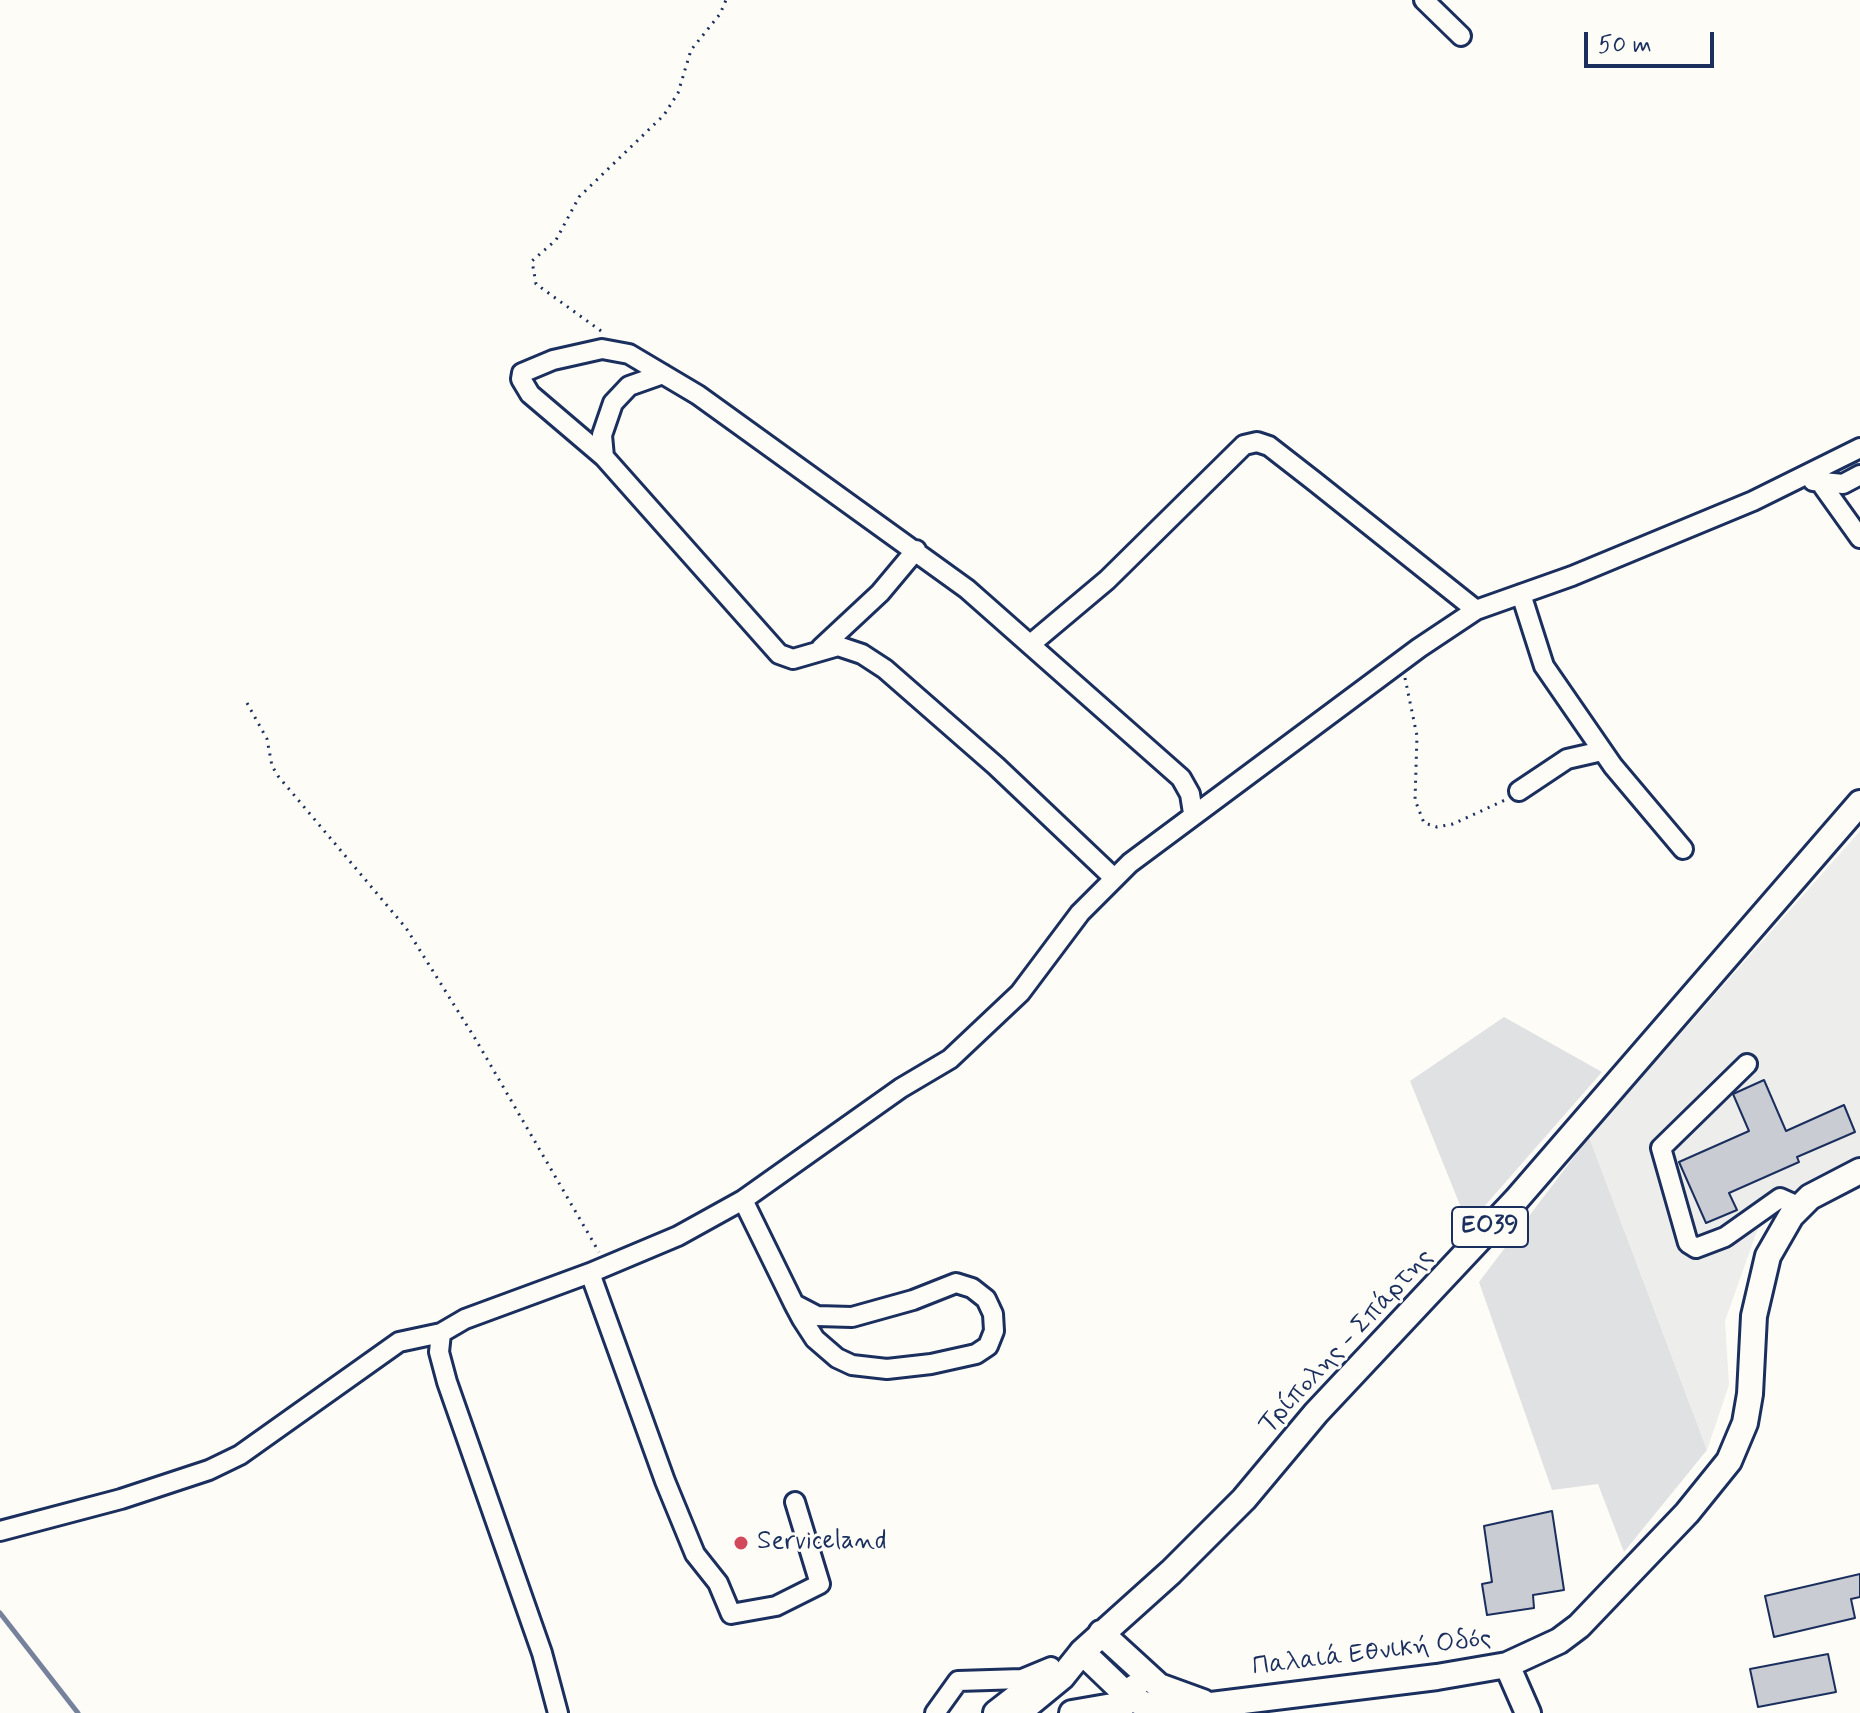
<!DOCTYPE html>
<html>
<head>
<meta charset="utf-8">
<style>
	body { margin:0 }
	#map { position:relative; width:1860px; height:1713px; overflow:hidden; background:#fdfcf7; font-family:Mynerve,sans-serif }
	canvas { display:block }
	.scale { position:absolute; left:1584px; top:32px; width:130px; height:36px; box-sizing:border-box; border:4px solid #1b2f5e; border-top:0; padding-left:10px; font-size:24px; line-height:28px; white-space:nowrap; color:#1b2f5e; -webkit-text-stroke:6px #fdfcf7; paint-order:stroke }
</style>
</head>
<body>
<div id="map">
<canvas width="1860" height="1713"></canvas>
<div class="scale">50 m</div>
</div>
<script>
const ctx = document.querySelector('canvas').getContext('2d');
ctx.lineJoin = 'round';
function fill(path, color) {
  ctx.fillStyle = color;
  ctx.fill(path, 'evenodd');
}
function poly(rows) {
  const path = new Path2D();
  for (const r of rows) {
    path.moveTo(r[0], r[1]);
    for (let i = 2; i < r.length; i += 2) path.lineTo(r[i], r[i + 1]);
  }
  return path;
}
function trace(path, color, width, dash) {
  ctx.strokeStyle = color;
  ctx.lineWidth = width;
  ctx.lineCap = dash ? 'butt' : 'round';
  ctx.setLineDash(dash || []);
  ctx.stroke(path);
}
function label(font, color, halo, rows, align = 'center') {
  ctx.font = font + ' Mynerve,sans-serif';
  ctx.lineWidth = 6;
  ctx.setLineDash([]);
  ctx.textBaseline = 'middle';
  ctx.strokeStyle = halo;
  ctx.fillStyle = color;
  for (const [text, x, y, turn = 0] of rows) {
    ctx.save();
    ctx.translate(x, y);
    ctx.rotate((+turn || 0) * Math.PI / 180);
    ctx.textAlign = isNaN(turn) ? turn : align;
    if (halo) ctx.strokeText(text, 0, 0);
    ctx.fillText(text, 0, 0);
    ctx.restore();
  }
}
fill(poly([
	[1860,831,1860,1158,1847,1161,1762,1217,1725,1321,1729,1385,1707,1450,1589,1137]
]), '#edeeec');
fill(poly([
	[1504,1017,1602,1072,1468,1225,1410,1081],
	[1589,1137,1707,1450,1624,1552,1598,1484,1552,1490,1479,1282]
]), '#e0e1e3');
trace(poly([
	[0,1613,78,1713]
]), '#76819c', 5);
const building = poly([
	[1764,1080,1786,1131,1844,1105,1855,1132,1797,1157,1799,1162,1729,1193,1737,1210,1706,1223,1679,1162,1749,1131,1733,1094,1764,1080],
	[1552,1511,1564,1590,1533,1595,1534,1608,1487,1615,1482,1584,1492,1582,1484,1526,1552,1511],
	[1860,1574,1860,1597,1851,1599,1855,1618,1774,1637,1765,1596,1860,1574],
	[1828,1654,1836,1692,1758,1707,1750,1669,1828,1654]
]);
fill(building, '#c9ccd3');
trace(building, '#1b2f5e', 2);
const minor = poly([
	[1424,0,1461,36],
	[604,457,602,435,613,403,629,386,663,374],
	[1813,481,1843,484,1860,475],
	[1820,482,1860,538],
	[1521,594,1544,666,1613,766,1683,849],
	[1032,643,1107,580,1244,445,1257,442,1269,446,1314,481,1476,610],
	[821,648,880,593,916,550],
	[1519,791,1567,759,1602,751],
	[1114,878,996,766,885,669,862,654,838,646,793,659,779,654,604,457,530,394,521,379,522,373,553,360,602,349,629,354,698,395,967,589,1181,778,1190,794,1193,813],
	[1747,1064,1661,1148,1688,1243,1696,1248,1725,1237,1780,1198,1800,1207],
	[743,1200,794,1304,802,1319,815,1339,837,1358,852,1365,887,1369,931,1364,976,1354,988,1346,994,1331,993,1314,986,1299,972,1288,956,1283,913,1300,852,1317,817,1316,794,1304],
	[590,1273,665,1481,695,1554,718,1583,731,1614,776,1606,820,1584,795,1502],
	[441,1333,439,1352,447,1382,542,1653,558,1713],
	[0,1531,121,1499,209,1470,240,1455,399,1342,441,1333,465,1319,590,1273,678,1236,743,1200,901,1088,950,1059,1020,993,1080,913,1130,863,1419,648,1476,610,1572,576,1753,501,1860,448],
	[935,1713,958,1681,1022,1679,1051,1667]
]);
const major = poly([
	[1101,1633,1159,1686,1203,1702],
	[1082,1652,1130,1698,1156,1709,1171,1710,1437,1677,1507,1665,1559,1641,1579,1626,1687,1513,1729,1461,1745,1423,1750,1394,1754,1316,1768,1256,1791,1216,1810,1197,1860,1171],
	[1507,1665,1528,1713],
	[996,1713,1027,1689],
	[1018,1713,1062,1677,1082,1652,1171,1572,1244,1499,1316,1413,1516,1200,1860,803],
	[1072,1713,1124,1704,1135,1687]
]);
trace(minor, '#1b2f5e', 24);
trace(major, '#1b2f5e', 30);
trace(poly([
	[601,331,536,284,532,261,556,240,579,197,664,115,678,93,691,50,720,14,726,0],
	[1405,678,1417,736,1415,800,1424,823,1437,827,1453,824,1505,800],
	[247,703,267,739,272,766,278,776,406,928,476,1040,599,1252]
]), '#1b2f5e', 3, [2, 6]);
trace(minor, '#fdfcf7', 18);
trace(major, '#fdfcf7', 24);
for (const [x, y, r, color] of [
	[741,1543,8,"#d1495b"]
]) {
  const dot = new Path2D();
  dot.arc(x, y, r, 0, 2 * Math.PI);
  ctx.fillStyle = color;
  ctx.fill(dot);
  trace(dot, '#fdfcf7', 3);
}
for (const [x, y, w] of [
	[1490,1227,76]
]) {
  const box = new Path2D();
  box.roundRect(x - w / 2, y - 20, w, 40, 6);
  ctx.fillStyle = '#fdfcf7';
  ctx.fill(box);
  trace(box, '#1b2f5e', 2);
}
label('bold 24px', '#1b2f5e', null, [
	["ΕΟ39",1490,1227]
]);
label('26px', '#1b2f5e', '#fdfcf7', [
	["Τρίπολης - Σπάρτης",1347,1342,-47],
	["Παλαιά Εθνική Οδός",1372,1654,-7]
]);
label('26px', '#1b2f5e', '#fdfcf7', [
	["Serviceland",757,1543]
], 'left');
</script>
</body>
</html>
